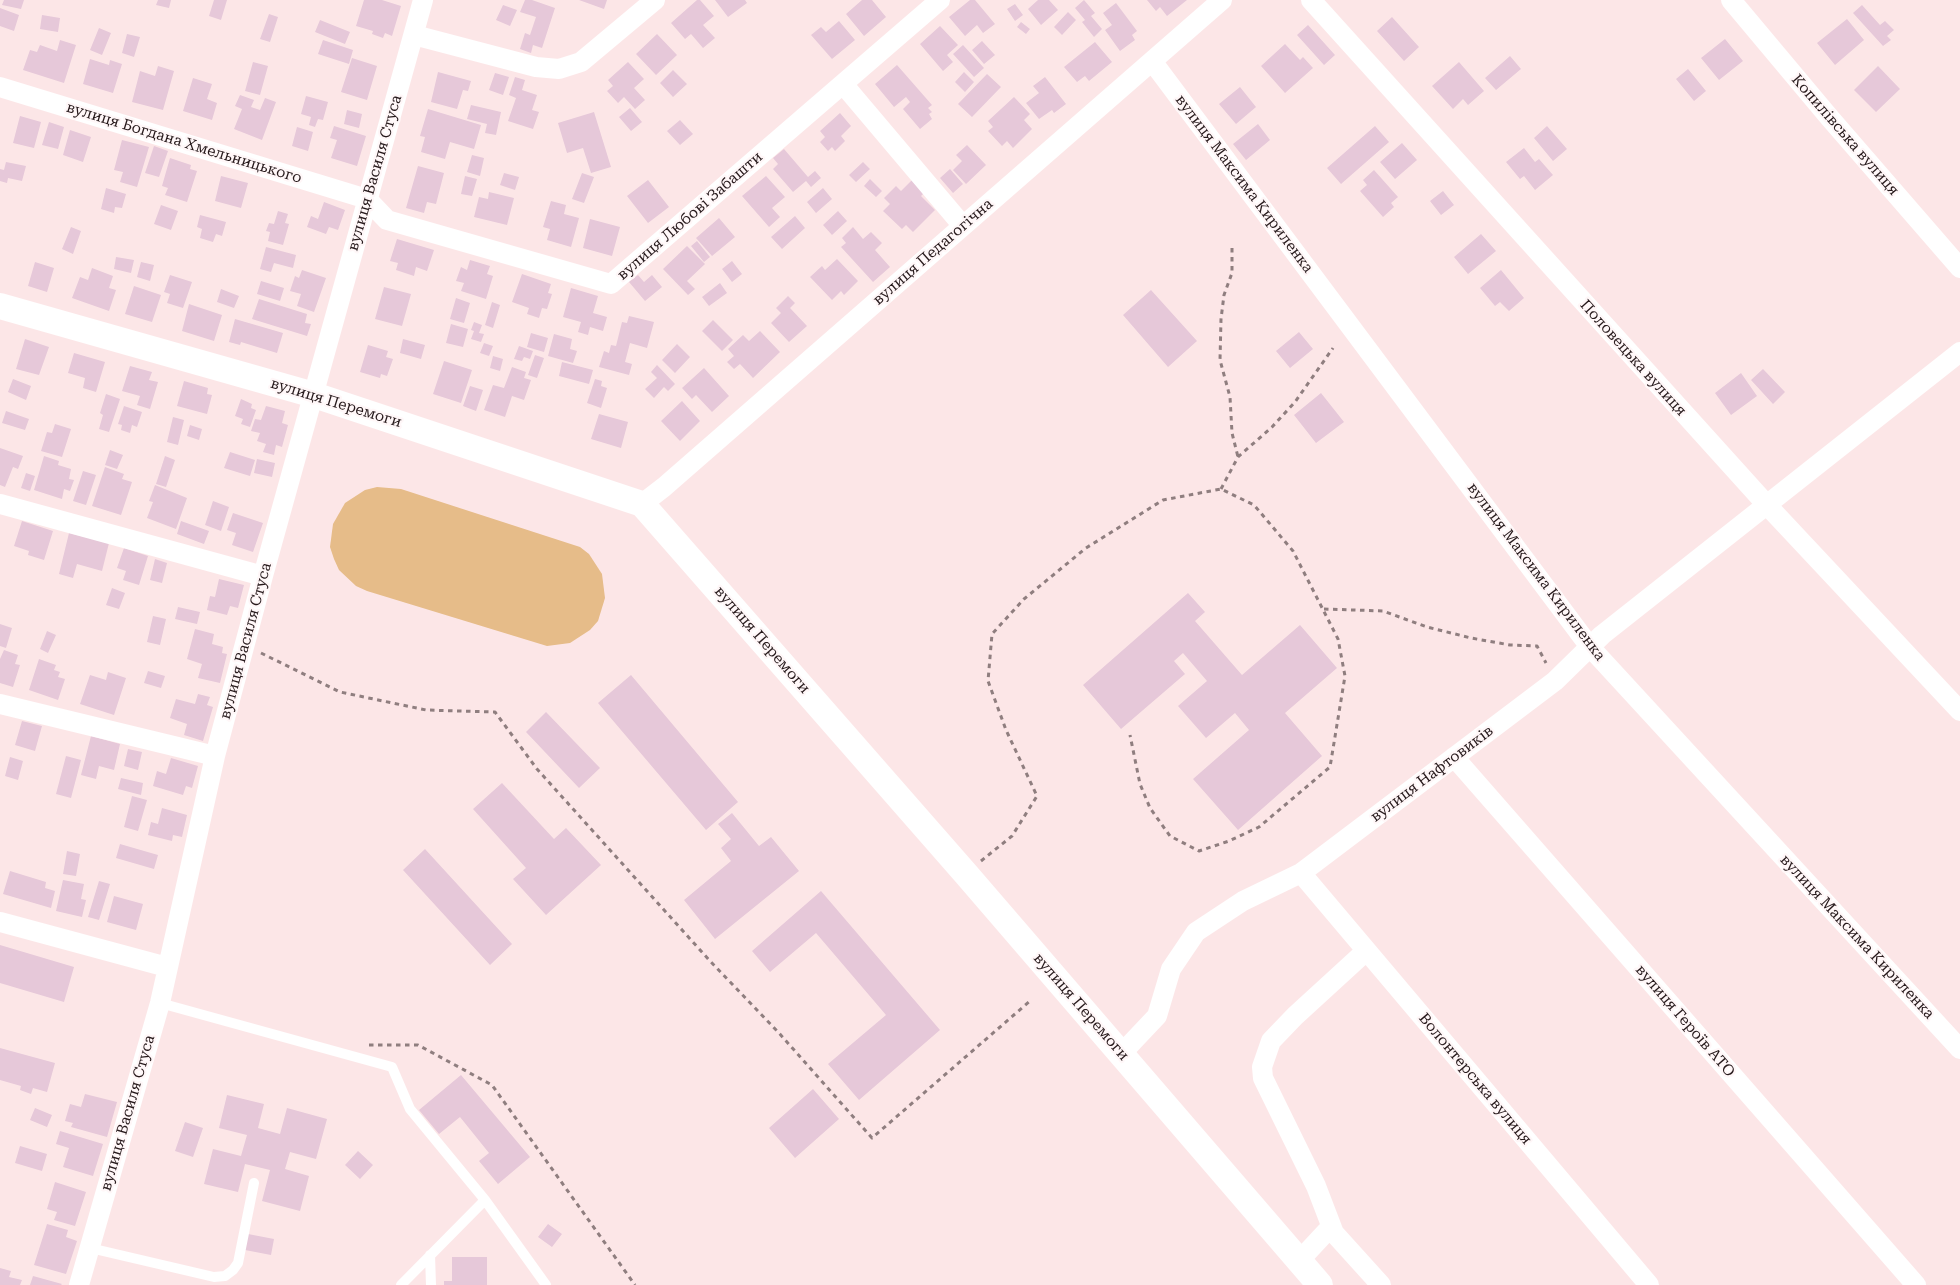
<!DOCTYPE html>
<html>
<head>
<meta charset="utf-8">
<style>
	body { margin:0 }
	canvas { display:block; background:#fce6e7 }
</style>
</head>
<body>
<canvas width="1960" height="1285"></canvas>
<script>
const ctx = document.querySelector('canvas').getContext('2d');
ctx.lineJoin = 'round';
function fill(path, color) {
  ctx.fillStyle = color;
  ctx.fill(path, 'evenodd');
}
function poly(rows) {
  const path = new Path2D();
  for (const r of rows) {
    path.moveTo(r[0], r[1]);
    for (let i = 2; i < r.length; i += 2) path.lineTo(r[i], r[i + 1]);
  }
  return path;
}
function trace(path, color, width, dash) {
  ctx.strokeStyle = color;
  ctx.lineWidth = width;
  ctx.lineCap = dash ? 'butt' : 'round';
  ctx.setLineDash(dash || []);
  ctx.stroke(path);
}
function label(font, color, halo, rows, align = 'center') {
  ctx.font = font + ' "Roboto Serif",serif';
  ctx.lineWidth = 4.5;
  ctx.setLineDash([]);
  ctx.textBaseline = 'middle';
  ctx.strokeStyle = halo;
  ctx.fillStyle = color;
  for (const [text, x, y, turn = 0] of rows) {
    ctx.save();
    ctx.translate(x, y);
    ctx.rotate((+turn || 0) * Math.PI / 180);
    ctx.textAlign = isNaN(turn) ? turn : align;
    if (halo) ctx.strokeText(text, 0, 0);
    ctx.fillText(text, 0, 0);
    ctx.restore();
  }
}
fill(poly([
	[377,487,401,489,580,547,589,554,602,574,605,598,598,621,590,630,570,643,547,646,367,591,356,586,339,570,334,559,330,547,333,524,345,503,365,490]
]), '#e6bc89');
fill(poly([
	[4,0,24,0,21,9,2,5],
	[158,0,171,0,169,8,156,5],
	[214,0,227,0,221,20,209,16],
	[364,0,382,0,401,6,392,36,385,33,383,38,372,34,373,31,356,26],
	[525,0,532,0,555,8,542,48,533,45,531,53,520,49,525,33,530,35,536,17,520,12],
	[579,0,607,0,604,9],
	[697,0,700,0,714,16,703,25,715,38,703,48,691,34,685,39,671,23],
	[715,0,745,0,747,3,728,17],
	[862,0,872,0,886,17,864,36,846,14],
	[970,0,975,0,995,24,983,33,977,25,965,36,949,17],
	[1038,0,1049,0,1058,10,1041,25,1028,9],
	[1084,0,1095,13,1091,16,1102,29,1094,37,1082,22,1085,20,1075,8],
	[1147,0,1187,0,1167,16,1160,7,1156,11],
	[1116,3,1137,31,1132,35,1135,40,1120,51,1105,30,1112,25,1103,13],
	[1015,4,1023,15,1015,21,1007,9],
	[503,5,517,10,510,26,496,20],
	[1862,5,1880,25,1885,21,1894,30,1887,36,1891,40,1883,46,1853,13],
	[0,8,19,15,14,31,0,26],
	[1068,12,1076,20,1062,35,1054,27],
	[269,14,278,17,270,42,260,39],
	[42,15,60,18,58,32,40,29],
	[1392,17,1419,47,1404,61,1377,31],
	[1847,19,1864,40,1835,65,1817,43],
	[320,20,350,32,345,44,315,32],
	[839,21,855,40,832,59,811,35,821,27,826,32],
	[1021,22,1030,29,1026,34,1017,27],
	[1308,25,1335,55,1324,65,1297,35],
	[940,26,958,45,947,55,953,62,943,71,920,44],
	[99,28,111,33,102,55,90,50],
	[127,34,140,37,134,57,122,53],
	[657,34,677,55,656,75,636,54],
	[1725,39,1743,61,1719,80,1701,58],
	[60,40,76,45,64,83,23,70,30,50,37,52,40,45,57,51],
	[323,40,353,50,349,64,318,54],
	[982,41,995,55,984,64,972,50],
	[1095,42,1112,62,1089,81,1085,76,1077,82,1064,67],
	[1285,44,1300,60,1303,57,1313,68,1285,93,1261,66],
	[963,45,984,68,974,77,953,54],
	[1510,56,1521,69,1496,90,1485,78],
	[352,58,377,66,367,100,341,92],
	[90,59,109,65,110,60,122,64,113,93,83,84],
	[253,62,268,66,260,95,245,91],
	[628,62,644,79,634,88,645,100,635,109,624,97,618,103,607,91,613,86,608,80],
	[1459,62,1484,91,1468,105,1463,99,1453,109,1432,86],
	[897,65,932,105,928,108,932,112,929,114,932,119,920,129,903,109,910,102,906,97,894,107,875,84],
	[158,66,174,71,163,110,132,102,140,71,155,76],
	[1878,66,1900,89,1876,112,1854,90],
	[1688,69,1706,91,1694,101,1676,79],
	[673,70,687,84,673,97,660,83],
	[438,72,471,81,468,91,463,90,457,109,431,102],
	[964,72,974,82,965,92,955,82],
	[495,73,509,77,503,95,489,90],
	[987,74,1001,87,972,117,958,104],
	[515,77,525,80,522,90,537,95,532,110,539,112,533,129,508,121,516,98,509,95],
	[1045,77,1066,104,1054,113,1052,110,1039,119,1026,103,1039,93,1033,86],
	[193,78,212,84,207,99,217,103,212,120,183,111],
	[1240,87,1256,107,1236,124,1219,104],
	[240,95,254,100,251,107,260,110,265,98,276,102,262,140,234,129,242,109,235,106],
	[306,96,328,102,323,120,318,119,315,127,309,125,311,117,301,114],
	[1014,97,1030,114,1024,120,1032,129,1013,148,1007,141,1002,146,988,131,993,127,988,121],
	[471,105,501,112,496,135,485,133,487,124,467,119],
	[630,108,642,122,631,131,619,117],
	[428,109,481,125,474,149,450,142,445,159,421,152,425,137,420,136],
	[347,110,362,114,359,128,344,124],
	[594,112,611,167,591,173,583,148,567,153,558,123],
	[840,113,851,126,841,136,845,141,835,151,832,147,828,151,820,142,825,137,820,131],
	[20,116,41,122,34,148,13,143],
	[680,120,693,134,680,145,667,131],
	[49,122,64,127,58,149,42,145],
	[1258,124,1270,140,1246,160,1233,144],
	[334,126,366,136,357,166,331,158,337,140,330,138],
	[1375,126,1389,142,1341,184,1327,168],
	[1547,126,1567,149,1553,161,1534,138],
	[297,127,313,132,308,151,292,146],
	[70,130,91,137,83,162,63,155],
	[122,140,149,147,137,187,120,182,123,172,114,170],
	[1402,143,1417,160,1395,179,1380,162],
	[967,145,986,165,966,184,953,170,962,161,956,155],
	[154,146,168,151,159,177,145,173],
	[1524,148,1535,162,1539,159,1553,175,1535,190,1524,176,1520,179,1506,162],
	[784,149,808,177,815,171,821,178,811,187,806,181,793,192,773,169,778,164,773,158],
	[472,155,484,158,480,176,467,172],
	[170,158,191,165,190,169,197,171,187,202,165,195,168,188,162,186],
	[6,162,26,166,22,181,8,178,7,183,0,181,0,169,4,170],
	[863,162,870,169,856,182,849,175],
	[418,166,444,173,436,204,427,202,424,213,406,208],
	[950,169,963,184,953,193,940,178],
	[1374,170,1398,197,1391,203,1394,207,1383,217,1360,191,1367,185,1363,180],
	[504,173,519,177,515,190,500,185],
	[582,173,594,177,584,203,572,199],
	[221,176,248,183,241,208,215,201],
	[465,176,477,179,472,196,461,194],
	[766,176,785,197,772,208,780,217,769,227,742,196],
	[914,178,926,191,921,196,935,210,913,232,906,225,902,229,883,211,890,204,884,198,896,186,901,191],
	[870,179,882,191,876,197,864,186],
	[648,180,669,207,648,223,627,196],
	[106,188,126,194,122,208,115,207,114,213,101,209],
	[823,188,832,199,816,213,807,202],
	[1443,191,1454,205,1441,215,1430,201],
	[489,192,514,198,507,225,474,217,479,197,488,199],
	[551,201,566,205,564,214,579,218,571,247,547,240,550,229,543,227],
	[324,202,345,210,338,230,329,227,326,234,307,227,311,216,318,219],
	[161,205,178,211,171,230,154,224],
	[278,211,288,214,285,223,289,224,283,245,268,241,270,232,266,231,269,223,274,224],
	[838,211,847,221,832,235,823,225],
	[200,215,226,222,222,236,216,234,213,242,200,238,202,229,197,227],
	[795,216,805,228,782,249,771,237],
	[719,218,735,237,712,256,696,238],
	[590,219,620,227,612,256,583,248],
	[71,227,81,231,73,254,62,249],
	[853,227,863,239,871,232,882,243,875,250,890,267,873,282,841,247,846,243,842,238],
	[1481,234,1496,251,1468,274,1454,257],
	[397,239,434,250,427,271,416,267,414,276,396,270,398,263,390,261],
	[697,241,710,257,704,262,691,246],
	[687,246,705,264,687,281,695,289,688,295,663,269],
	[266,247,296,255,293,268,274,263,271,272,260,269],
	[116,257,134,260,131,273,114,269],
	[837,259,858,281,844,295,841,291,832,300,810,277,822,266,825,270],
	[470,260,490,266,487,274,493,276,486,299,461,291,464,283,456,281,461,267,467,270],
	[732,261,742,274,732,282,722,269],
	[35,262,54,268,47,292,28,286],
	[141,262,154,265,150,281,137,277],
	[92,268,113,276,109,288,116,290,109,311,72,298,80,277,88,280],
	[302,270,326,278,314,312,297,306,301,294,290,291,295,276,299,278],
	[1501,270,1524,298,1509,311,1500,302,1495,306,1480,288],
	[522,274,551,284,548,293,552,294,547,309,542,308,539,318,527,314,529,308,512,302],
	[170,275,192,282,183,308,167,303,170,294,164,292],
	[638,275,644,282,652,275,662,287,645,301,629,282],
	[261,281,284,288,280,301,257,294],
	[720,283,727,293,709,306,702,297],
	[134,286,161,295,152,322,125,314],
	[384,287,411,294,402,326,375,319],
	[571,288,598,296,593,313,607,317,603,331,590,327,588,335,578,332,581,322,563,317],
	[221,289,239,296,234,308,217,302],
	[1151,290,1197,341,1168,367,1123,315],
	[788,296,795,303,790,308,807,326,789,342,771,323,781,313,776,308],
	[456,298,470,303,464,323,450,319],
	[259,299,307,314,305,323,311,324,307,336,252,319],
	[492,302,500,305,493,328,485,325],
	[189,304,222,315,214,341,182,331],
	[629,316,654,322,647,348,630,343,625,362,632,364,629,375,599,367,604,351,609,353,611,345,616,346,622,322,627,323],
	[235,319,283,333,277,353,241,342,240,345,229,342],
	[713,320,733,340,722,351,702,331],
	[474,322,482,325,479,333,484,334,481,342,471,339,474,331,471,330],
	[451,324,468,329,463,347,446,343],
	[760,331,780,352,753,378,740,364,734,369,727,362,734,356,728,349,743,335,749,341],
	[1299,332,1313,349,1290,368,1276,351],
	[531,333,548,338,544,352,527,347],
	[554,334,572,339,570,349,577,351,573,363,548,356],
	[25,339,49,347,39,375,16,369],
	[403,339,425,345,421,359,400,353],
	[484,343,493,346,489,356,480,353],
	[677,344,690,357,675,373,662,360],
	[368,345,388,351,386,357,393,359,387,376,381,374,380,378,360,372],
	[519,346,533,351,530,359,524,357,522,361,514,359],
	[74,353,105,362,96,392,83,388,85,378,68,373],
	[535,355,544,358,537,378,528,375],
	[493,356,503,359,500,371,490,368],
	[444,361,472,370,461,403,433,394],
	[562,362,593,370,589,384,559,376],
	[657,365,675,384,668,391,664,387,654,398,645,389,657,378,651,372],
	[130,366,152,372,149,380,158,382,150,409,137,405,140,396,122,391],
	[512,367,526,372,524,378,531,380,524,400,512,396,505,417,484,410,493,385,504,388],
	[704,368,729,396,712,412,696,395,692,399,682,388],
	[1763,369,1785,392,1773,404,1751,380],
	[1741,373,1757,396,1731,415,1715,393],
	[13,379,31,386,26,400,8,392],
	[595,379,602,381,601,386,607,388,601,408,587,403],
	[184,381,208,388,207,394,212,395,207,414,177,406],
	[470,386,483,390,476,411,463,406],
	[1321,393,1344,422,1316,443,1294,415],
	[106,394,120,399,109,432,99,429,103,415,100,413],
	[241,399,252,404,251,408,256,410,250,427,241,424,243,419,235,416],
	[682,401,700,421,680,441,661,421],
	[124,406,142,412,137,427,132,425,130,433,121,430,122,425,118,424],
	[266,406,285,411,282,423,288,425,282,447,276,445,274,455,263,452,266,444,257,441,260,433,251,431,255,419,261,420],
	[6,411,29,419,25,430,2,423],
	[599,414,628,422,621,448,591,439],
	[173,417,184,420,178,445,167,442],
	[55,424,71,429,62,457,41,451,47,432,52,433],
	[190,425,202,429,199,440,187,436],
	[0,448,23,456,18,469,13,467,5,487,0,485],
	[110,450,123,455,117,469,105,465],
	[230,452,255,460,250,476,224,468],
	[44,456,59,461,58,465,71,469,69,479,74,480,70,491,64,489,62,499,34,490],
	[165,456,175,460,166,487,156,484],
	[257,459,275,463,272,477,254,473],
	[105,467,124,474,122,479,132,482,121,515,92,506],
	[83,471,96,475,86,505,73,501],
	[26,473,35,476,30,491,21,488],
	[155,485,187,498,176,529,147,518,153,502,149,501],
	[213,501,229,507,221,531,205,525],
	[233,513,263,523,253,552,232,545,236,533,227,530],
	[22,521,53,531,44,560,28,555,29,551,14,546],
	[181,521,209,531,204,544,177,534],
	[69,533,109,543,102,571,77,564,73,578,59,574],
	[124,548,148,556,139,585,123,580,126,571,117,568],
	[155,559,167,563,162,583,150,580],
	[219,579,244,585,238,608,230,606,227,615,207,610,210,596,215,597],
	[112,588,125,593,119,609,106,605],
	[1188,593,1205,612,1195,621,1242,675,1300,625,1337,668,1285,713,1322,756,1238,830,1193,779,1249,730,1235,713,1206,738,1178,706,1207,681,1183,653,1174,661,1185,674,1121,729,1083,685],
	[178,607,200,612,197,624,175,619],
	[153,616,166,619,160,645,147,642],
	[0,624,12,628,6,648,0,646],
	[195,629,214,634,212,644,223,647,222,653,227,654,220,683,198,678,202,664,187,659],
	[47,631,56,635,48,653,40,649],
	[4,650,18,655,15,664,20,665,13,687,0,683,0,659],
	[39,659,56,665,54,670,60,672,58,677,65,679,58,700,29,690],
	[148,671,165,676,161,688,144,683],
	[108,672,126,678,114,715,80,704,90,675,106,680],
	[631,675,738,802,706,830,598,703],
	[198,694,210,697,207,705,213,707,203,741,184,735,187,724,170,718,176,699,195,704],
	[546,712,600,768,579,788,526,732],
	[22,721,42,726,35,751,15,745],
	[91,736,120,744,114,770,99,766,96,779,81,775],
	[128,749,142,752,138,770,124,766],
	[66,756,81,760,71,798,56,794],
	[10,757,23,761,18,780,5,776],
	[171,758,198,766,192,788,186,786,183,795,153,786,157,771,166,774],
	[121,778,143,783,141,795,118,789],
	[502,783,554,839,566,828,601,865,546,915,513,879,526,868,473,809],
	[132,796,147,800,138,831,124,827],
	[162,808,187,815,182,837,173,835,172,841,148,835,151,822,158,824],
	[732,813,759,846,771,837,799,871,715,939,684,900,731,861,721,848,731,839,718,824],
	[120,844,158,855,154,869,116,858],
	[425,849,512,944,490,965,403,870],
	[67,851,80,854,76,876,63,874],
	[10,871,46,882,45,888,55,891,51,908,3,894],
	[63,880,84,884,81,899,86,900,82,917,56,911],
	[99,881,110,884,99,920,88,917],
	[821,891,940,1030,859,1100,828,1064,886,1015,816,933,770,972,752,951],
	[114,896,143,904,136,930,107,922],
	[0,945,74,967,64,1002,0,983],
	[0,1048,55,1063,47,1092,33,1088,31,1094,20,1090,21,1086,0,1080],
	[461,1075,530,1157,498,1184,479,1161,489,1153,460,1117,439,1134,419,1110],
	[813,1089,839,1119,795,1158,769,1128],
	[85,1094,117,1102,107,1137,71,1127,73,1123,65,1121,70,1104,81,1107],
	[227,1095,264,1104,258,1128,280,1134,287,1108,327,1119,316,1159,290,1152,285,1169,309,1176,300,1211,262,1201,270,1170,245,1164,238,1192,204,1184,213,1149,241,1156,247,1135,219,1128],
	[35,1108,52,1115,47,1127,30,1120],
	[185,1122,203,1128,193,1157,175,1151],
	[60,1131,103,1144,93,1176,63,1167,69,1148,56,1144],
	[20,1146,47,1154,42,1171,15,1163],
	[358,1151,373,1165,360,1179,345,1165],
	[55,1182,86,1192,75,1226,54,1220,57,1212,47,1209],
	[47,1224,68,1230,66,1237,77,1241,66,1274,34,1265],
	[548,1224,562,1234,552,1247,538,1237],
	[248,1234,274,1239,271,1255,245,1250],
	[452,1257,487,1257,487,1285,444,1285,444,1281,452,1281],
	[0,1268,11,1271,9,1277,22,1280,20,1285,0,1285],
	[33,1276,62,1284,61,1285,30,1285]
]), '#e6c8d9');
trace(poly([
	[1232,248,1232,273,1224,295,1221,319,1220,360,1230,397,1232,433,1238,457],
	[1221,489,1238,457,1272,427,1295,402,1333,348],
	[1324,609,1383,611,1427,627,1471,638,1510,645,1537,646,1546,663],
	[261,653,340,692,426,710,495,712,537,769,710,961,779,1033,872,1138,1030,1001],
	[981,861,1012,836,1037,796,1006,730,988,681,992,634,1024,599,1086,548,1163,500,1221,489,1254,505,1293,551,1338,639,1345,676,1330,767,1259,827,1229,841,1199,851,1170,836,1150,808,1140,784,1130,735],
	[369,1045,418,1045,492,1085,635,1285]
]), '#8f7e7f', 3, [4.5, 4.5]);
trace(poly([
	[160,1003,392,1067,410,1109,485,1200,546,1285],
	[90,1248,214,1277,225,1276,233,1270,238,1263,254,1183],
	[430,1255,431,1285],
	[401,1285,485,1200]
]), '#fff', 10);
trace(poly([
	[1311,0,1766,504,1960,711],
	[1731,0,1829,117,1960,268],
	[414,35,536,67,559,69,581,62,655,0],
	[1152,61,1590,647,1960,1049],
	[843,84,963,226],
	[0,87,367,199,387,220,611,284,940,0],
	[0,504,263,576],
	[642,504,664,487,1222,0],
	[0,704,215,756],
	[1454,757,1916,1285],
	[1301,873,1649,1285],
	[0,922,167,967],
	[1122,1053,1157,1016,1171,969,1196,932,1243,901,1301,873,1555,681,1602,635,1960,352],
	[1334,1233,1316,1186,1263,1078,1262,1067,1271,1041,1295,1016,1366,951],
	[1299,1261,1326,1232,1334,1233,1381,1285],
	[79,1285,160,1003,215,756,263,576,423,0]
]), '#fff', 20);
trace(poly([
	[0,306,314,395,642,504,966,874,1320,1285]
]), '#fff', 26);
label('15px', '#26191b', '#fff7f8', [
	["Копилівська вулиця",1845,135,49],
	["вулиця Богдана Хмельницького",184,143,17],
	["вулиця Василя Стуса",375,173,-74],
	["вулиця Максима Кириленка",1244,184,53],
	["вулиця Любові Забашти",690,216,-41],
	["вулиця Педагогічна",933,252,-41],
	["Половецька вулиця",1633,358,48],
	["вулиця Перемоги",336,403,17],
	["вулиця Максима Кириленка",1536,572,53],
	["вулиця Перемоги",762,640,49],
	["вулиця Василя Стуса",246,641,-75],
	["вулиця Нафтовиків",1432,774,-37],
	["вулиця Максима Кириленка",1857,937,47],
	["вулиця Перемоги",1081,1007,49],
	["вулиця Героїв АТО",1685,1021,49],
	["Волонтерська вулиця",1475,1079,50],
	["вулиця Василя Стуса",128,1113,-74]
]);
</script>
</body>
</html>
